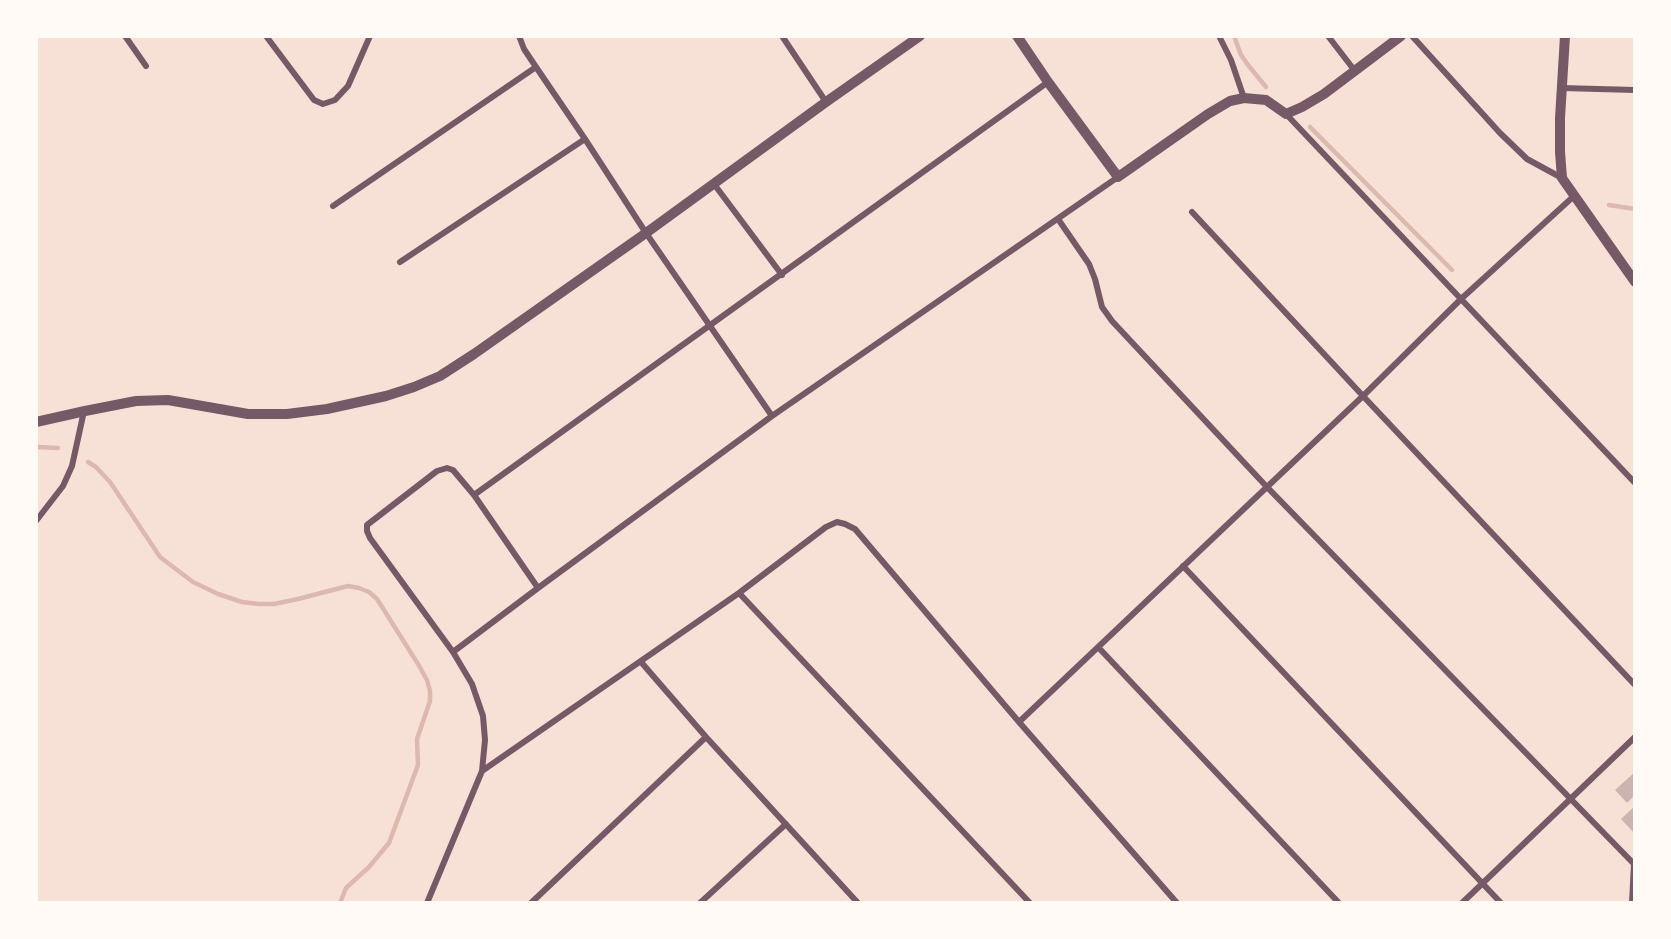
<!DOCTYPE html>
<html>
<head>
<meta charset="utf-8">
<style>
	body { margin:0 }
	#map { position:relative; width:1671px; height:939px; overflow:hidden; background:#f7e1d7; font-family:"IBM Plex Sans",sans-serif }
	canvas { display:block }
	.frame { position:absolute; inset:0; border:38px solid #fffaf5; pointer-events:none }
</style>
</head>
<body>
<div id="map">
<canvas width="1671" height="939"></canvas>
<div class="frame"></div>
</div>
<script>
const ctx = document.querySelector('canvas').getContext('2d');
ctx.lineJoin = 'round';
function poly(rows) {
  const path = new Path2D();
  for (const r of rows) {
    path.moveTo(r[0], r[1]);
    for (let i = 2; i < r.length; i += 2) path.lineTo(r[i], r[i + 1]);
  }
  return path;
}
function trace(path, color, width, dash) {
  ctx.strokeStyle = color;
  ctx.lineWidth = width;
  ctx.lineCap = dash ? 'butt' : 'round';
  ctx.setLineDash(dash || []);
  ctx.stroke(path);
}
function fill(path, color) {
  ctx.fillStyle = color;
  ctx.fill(path, 'evenodd');
}
trace(poly([
	[1234,36,1241,55,1248,65,1266,87],
	[1310,127,1452,270],
	[1609,205,1635,209],
	[36,447,58,448],
	[88,462,96,467,110,482,160,557,193,582,218,594,242,602,259,604,274,604,298,599,348,586,359,588,369,592,377,599,418,664,427,680,430,691,430,701,417,739,418,765,389,843,369,867,346,888,340,903]
]), '#dcb8b0', 4.5);
fill(poly([
	[1635,772,1635,795,1627,803,1615,790],
	[1635,806,1635,834,1621,819]
]), '#ccb4b1');
trace(poly([
	[125,36,146,66],
	[266,36,314,100,323,104,335,100,348,86,370,36],
	[519,36,524,49,536,67,585,139,646,233,772,416],
	[782,36,826,102],
	[1219,36,1231,60,1244,98],
	[1328,36,1355,71],
	[1412,36,1500,133,1527,159,1562,178],
	[1562,88,1635,90],
	[1286,114,1635,483],
	[714,184,782,275],
	[333,206,536,67],
	[1192,212,1363,396,1635,685],
	[1058,219,1089,264,1095,279,1102,307,1112,321,1266,486,1635,865],
	[400,262,585,139],
	[474,495,1048,82],
	[36,521,63,486,72,466,84,411],
	[1183,566,1501,903],
	[739,593,1030,903],
	[1098,647,1339,903],
	[453,652,538,588,772,416,1118,177],
	[641,662,706,737,858,903],
	[1019,722,1363,396,1461,299,1574,196],
	[482,771,739,593,826,527,837,522,845,524,855,529,1019,722,1177,903],
	[427,903,482,771,485,740,483,716,472,684,453,652,370,538,367,531,367,525,437,471,447,468,453,470,474,495,538,588],
	[531,903,706,737],
	[700,903,786,824],
	[1462,903,1635,737],
	[1632,903,1634,864]
]), '#755966', 6);
trace(poly([
	[1017,36,1048,82,1118,177,1208,114,1230,101,1244,98,1266,100,1286,114,1302,107,1324,94,1401,36],
	[1565,36,1560,118,1560,152,1562,178,1635,282],
	[36,422,85,411,136,401,168,400,248,414,287,414,327,409,386,396,414,387,440,376,474,354,646,233,826,102,920,36]
]), '#755966', 10);
</script>
</body>
</html>
